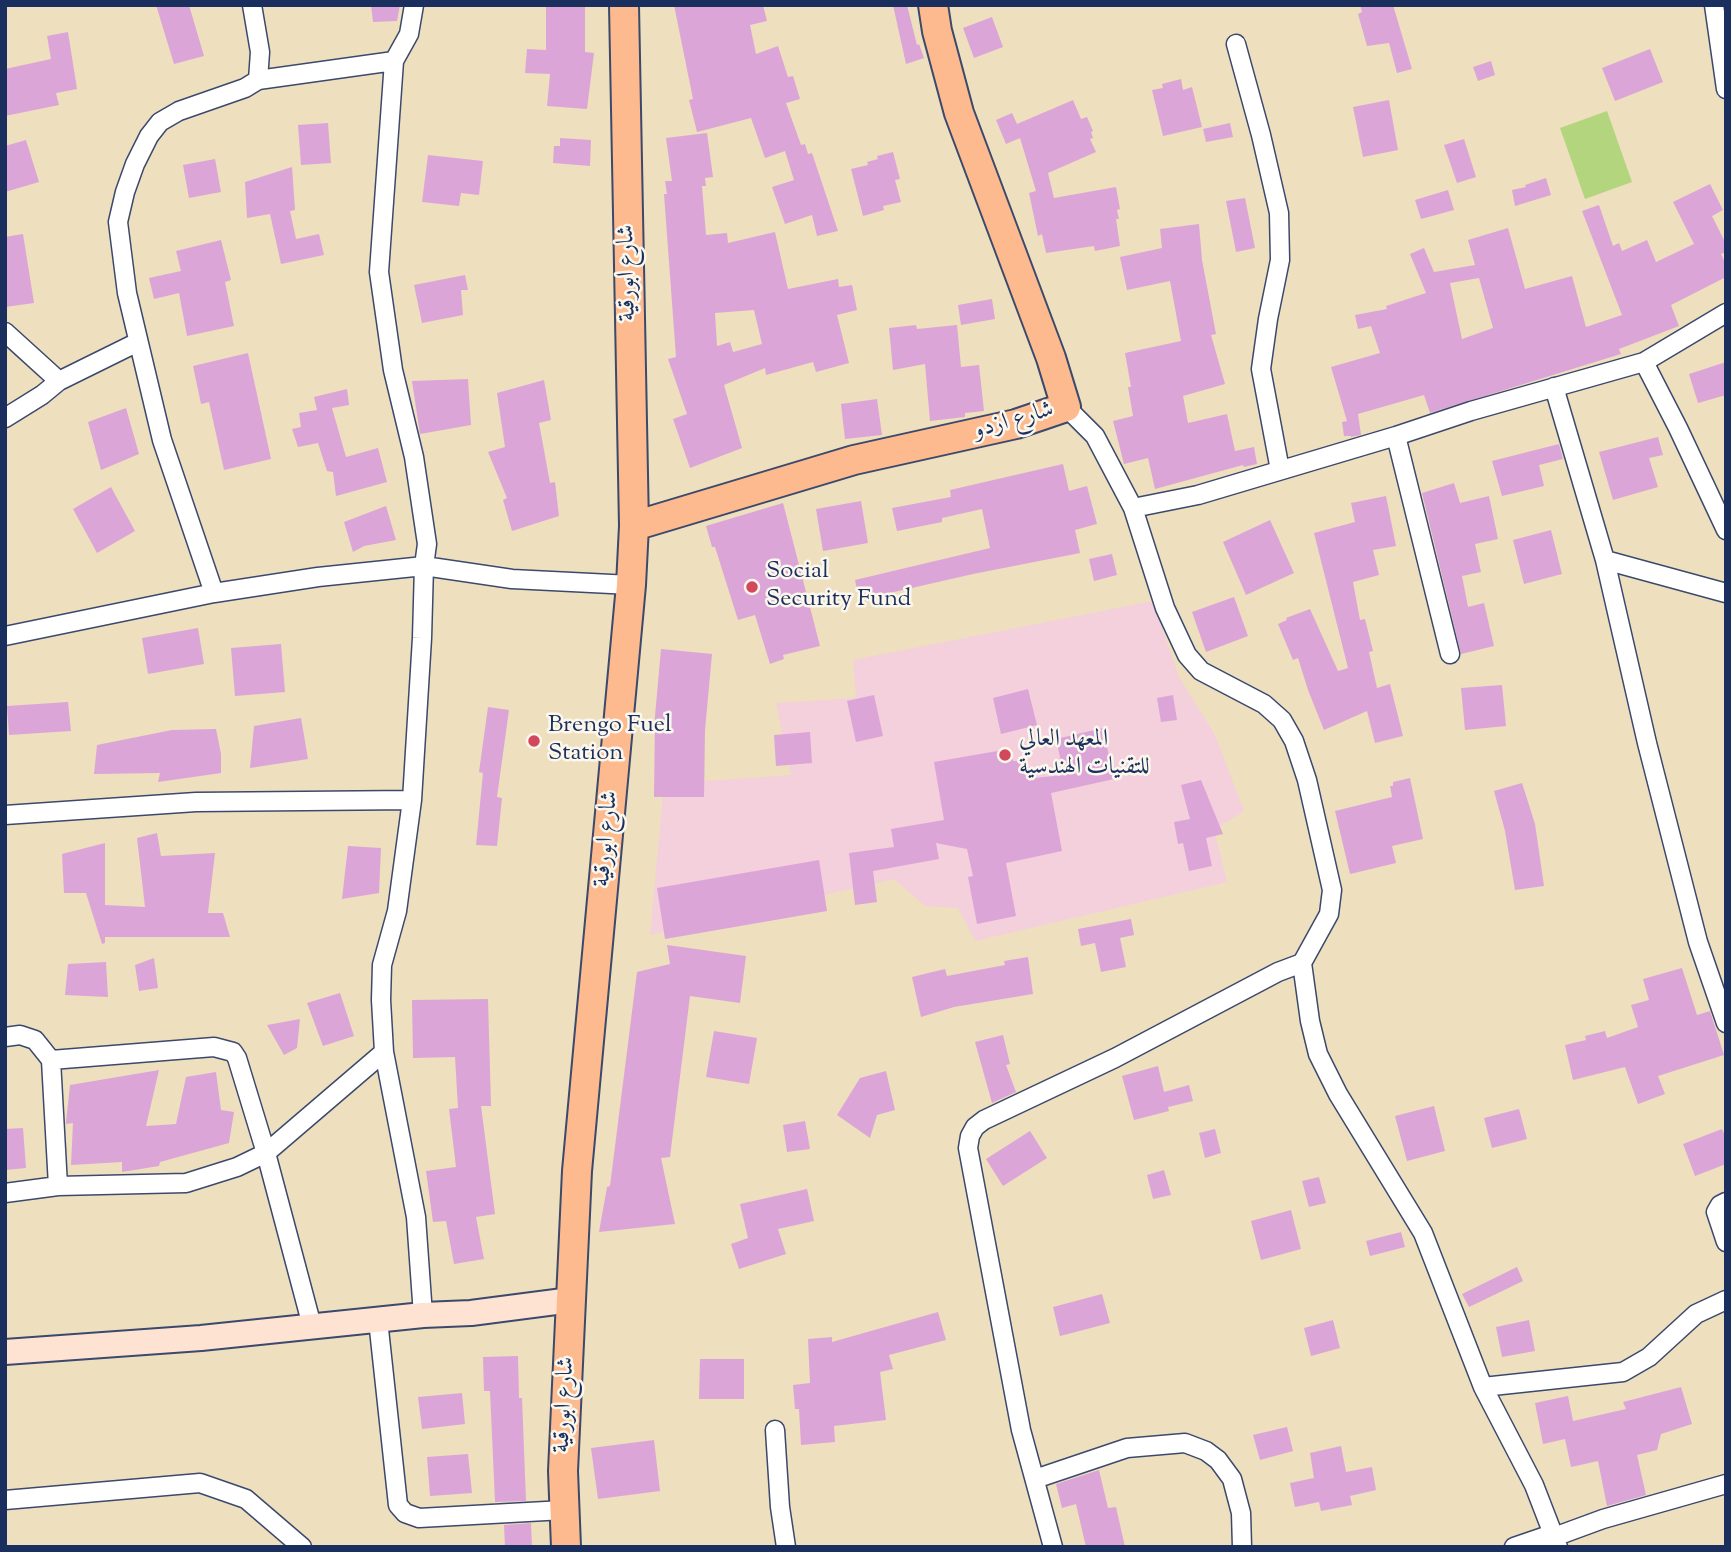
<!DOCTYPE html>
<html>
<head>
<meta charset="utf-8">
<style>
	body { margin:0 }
	#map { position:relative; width:1731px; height:1552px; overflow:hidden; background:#eedfbe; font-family:"Sorts Mill Goudy",serif }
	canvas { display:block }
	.frame { position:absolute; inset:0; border:7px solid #1b2f5e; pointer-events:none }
</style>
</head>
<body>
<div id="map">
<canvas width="1731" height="1552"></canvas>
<div class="frame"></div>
</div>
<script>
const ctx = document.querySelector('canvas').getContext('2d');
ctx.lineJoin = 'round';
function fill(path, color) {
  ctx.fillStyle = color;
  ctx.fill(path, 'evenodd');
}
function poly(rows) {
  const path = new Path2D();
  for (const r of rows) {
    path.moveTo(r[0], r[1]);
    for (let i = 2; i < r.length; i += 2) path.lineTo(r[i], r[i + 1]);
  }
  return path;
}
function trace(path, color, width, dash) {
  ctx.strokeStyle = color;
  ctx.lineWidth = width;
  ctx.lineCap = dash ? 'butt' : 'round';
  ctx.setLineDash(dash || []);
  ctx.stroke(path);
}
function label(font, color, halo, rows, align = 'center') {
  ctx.font = font + ' "Sorts Mill Goudy",Amiri,serif';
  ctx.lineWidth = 5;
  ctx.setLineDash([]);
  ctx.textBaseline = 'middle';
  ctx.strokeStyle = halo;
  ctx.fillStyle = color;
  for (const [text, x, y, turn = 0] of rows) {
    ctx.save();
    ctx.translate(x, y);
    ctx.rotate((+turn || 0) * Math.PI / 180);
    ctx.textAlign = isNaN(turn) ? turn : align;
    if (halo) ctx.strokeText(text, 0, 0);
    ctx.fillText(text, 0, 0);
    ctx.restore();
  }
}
fill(poly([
	[1153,601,1179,677,1215,735,1244,811,1214,830,1227,882,975,941,958,908,925,906,894,879,650,935,664,784,791,775,776,703,856,698,853,660]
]), '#f4cfdc');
fill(poly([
	[1607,111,1632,182,1585,199,1560,128]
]), '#b3d57d');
fill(poly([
	[156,5,189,5,204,56,174,64],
	[371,5,400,5,397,21,373,22],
	[546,5,585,5,585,52,594,53,587,109,547,106,550,74,525,73,527,49,546,50],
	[674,5,763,5,767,21,750,25,756,54,778,46,788,77,793,76,800,99,786,103,801,145,805,144,808,154,812,153,838,231,817,236,812,215,785,224,772,187,794,180,785,151,765,158,751,118,697,132,689,100,693,99],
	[893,5,907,5,917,45,919,44,924,58,906,64],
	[1360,5,1393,5,1412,69,1397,73,1389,43,1367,46,1358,14,1362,12],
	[992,17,1003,47,974,58,963,28],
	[68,32,77,89,56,93,59,105,5,116,5,69,51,59,47,36],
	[1650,49,1663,82,1615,101,1602,68],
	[1491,61,1495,75,1478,81,1473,67],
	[1181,79,1183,90,1192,87,1202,127,1163,136,1152,90,1163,88,1162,84],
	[1073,100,1081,119,1087,117,1093,131,1091,132,1093,138,1090,139,1096,152,1048,173,1054,198,1116,187,1120,209,1117,210,1119,219,1116,219,1120,246,1095,251,1094,246,1046,253,1042,234,1038,236,1029,193,1036,191,1020,138,1006,144,996,120,1012,113,1017,124],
	[1389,100,1398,150,1363,157,1353,107],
	[328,123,331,163,301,165,298,125],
	[1230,123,1233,137,1206,142,1203,129],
	[707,133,713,177,705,178,706,186,702,186,706,235,727,233,728,243,775,232,788,289,838,279,839,287,852,285,857,310,837,315,849,363,816,372,813,362,766,375,765,368,724,385,742,448,690,468,673,419,687,414,668,359,676,357,664,194,667,194,665,181,672,181,666,138],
	[754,310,762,344,733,352,730,342,717,346,715,313],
	[560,138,591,140,590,166,553,163,554,146,560,146],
	[1464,139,1476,177,1457,183,1444,145],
	[26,140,39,182,5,192,5,146],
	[893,152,900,179,895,180,901,202,883,206,884,210,863,216,851,169,868,165,867,162,878,159,877,156],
	[428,155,483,161,479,195,461,193,459,206,422,202],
	[215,159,221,192,189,198,183,165],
	[292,167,295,210,290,211,296,239,319,234,324,255,281,264,270,214,247,218,245,182],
	[1546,178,1551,195,1515,206,1512,190,1526,187,1525,185],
	[1710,184,1723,210,1712,216,1726,244,1726,252,1721,254,1726,265,1726,277,1671,305,1679,326,1619,349,1621,354,1430,413,1424,395,1358,414,1361,435,1351,437,1351,436,1344,436,1342,422,1347,421,1331,367,1380,353,1371,326,1358,329,1355,315,1387,309,1386,306,1426,293,1410,254,1424,248,1434,272,1475,265,1468,240,1508,228,1525,289,1572,276,1586,327,1622,315,1582,211,1599,205,1613,246,1619,243,1622,251,1647,240,1656,262,1694,244,1673,202],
	[1479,278,1493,328,1462,339,1450,283],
	[1448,190,1454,210,1421,219,1415,200],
	[1245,198,1255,248,1236,252,1226,201],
	[1199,224,1202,260,1216,334,1211,335,1225,384,1183,396,1188,423,1227,414,1235,451,1254,447,1257,464,1244,467,1243,465,1155,489,1148,458,1124,464,1113,421,1133,416,1128,387,1131,387,1125,353,1181,341,1170,281,1127,290,1120,257,1162,248,1160,229],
	[23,234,34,303,5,307,5,237],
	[221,240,231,280,225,282,234,326,187,336,179,293,154,299,149,278,181,271,176,251],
	[465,275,468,290,461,290,463,315,422,323,414,285],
	[992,299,995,319,961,325,958,305],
	[916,325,917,329,957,325,961,367,979,365,984,411,965,413,965,417,930,421,925,364,893,370,889,328],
	[248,353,271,459,224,470,209,402,201,404,193,366],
	[1726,362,1726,395,1698,403,1689,374],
	[468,379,471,425,420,434,412,381],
	[544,380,551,420,539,423,550,483,555,482,559,516,512,531,503,500,507,498,488,452,505,447,497,393],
	[347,389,349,405,332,408,346,457,378,448,387,482,336,496,333,472,327,471,318,443,298,447,292,429,301,427,299,413,317,410,314,397],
	[877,399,882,435,845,439,841,404],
	[126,408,139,454,101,470,88,422],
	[1658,437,1663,455,1649,458,1658,487,1613,500,1599,452],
	[1559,444,1563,459,1539,465,1544,486,1502,496,1492,461],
	[1063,464,1069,491,1087,486,1097,524,1075,530,1080,553,973,574,859,600,855,580,990,548,982,509,942,518,942,522,897,531,892,508,951,497,950,490],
	[1454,483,1460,503,1489,496,1498,539,1475,544,1481,572,1462,576,1468,607,1484,603,1494,646,1461,654,1422,493],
	[111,487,135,531,97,553,73,509],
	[1386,496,1396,546,1373,550,1379,575,1353,582,1360,620,1365,619,1373,651,1369,652,1377,688,1390,684,1403,736,1375,743,1367,711,1324,730,1308,690,1298,658,1293,660,1278,624,1287,620,1286,618,1310,609,1338,671,1348,668,1314,533,1355,522,1351,503],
	[861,501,868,543,823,551,816,509],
	[783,503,820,646,783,655,784,659,770,664,755,615,738,620,715,547,712,547,706,526],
	[386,506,396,540,364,546,353,552,344,522],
	[1270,520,1294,573,1246,595,1223,542],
	[1551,530,1562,574,1524,584,1513,540],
	[1112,554,1117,575,1094,581,1089,559],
	[1234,597,1248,636,1206,652,1192,612],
	[198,628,204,664,148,674,142,638],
	[281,644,285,692,235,696,231,648],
	[661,649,712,654,705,730,704,797,654,797,655,716],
	[1502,685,1506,726,1465,730,1461,688],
	[1028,689,1037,725,1001,734,993,698],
	[874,695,883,736,856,742,847,701],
	[1173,695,1177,720,1161,722,1157,698],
	[68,702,71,731,9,735,7,706],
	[488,707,509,710,497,797,502,798,497,846,476,845,483,773,479,772],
	[301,718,308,759,250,768,254,726],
	[1103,728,1114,779,1051,793,1062,851,1006,863,1016,916,977,924,968,877,973,876,967,849,936,843,939,859,873,871,877,902,855,905,849,853,894,847,891,829,944,820,934,762,1009,749,1013,761,1021,761,1033,770,1034,778,1064,775,1056,739],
	[216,729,221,754,221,773,158,782,160,773,94,774,97,745,172,730],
	[810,732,812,763,776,766,774,735],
	[1410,778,1423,839,1392,846,1396,863,1350,874,1335,811,1392,797,1390,786,1393,786,1393,782],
	[1201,780,1223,834,1206,838,1212,866,1189,871,1183,843,1178,844,1174,822,1190,819,1181,785],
	[1522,783,1535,824,1544,886,1515,890,1505,831,1494,791],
	[157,833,161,856,215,853,208,913,223,913,230,937,105,937,105,943,102,944,86,893,64,893,62,854,105,843,105,905,145,907,137,838],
	[348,846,381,848,379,893,342,899],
	[819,860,827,911,665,939,657,888],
	[1131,919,1134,935,1120,938,1126,967,1101,972,1095,943,1081,946,1078,929],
	[667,945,746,956,740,1003,690,996,670,1157,661,1158,675,1224,599,1232,607,1187,610,1186,637,972,670,964],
	[1028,957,1033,994,954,1007,921,1017,912,977,945,969,947,976,1005,965,1004,961],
	[154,958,158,988,139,991,135,965],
	[106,962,108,997,65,995,68,964],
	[1682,968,1697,1015,1710,1011,1724,1055,1658,1076,1665,1094,1638,1104,1625,1067,1573,1080,1565,1045,1586,1040,1585,1036,1605,1031,1607,1038,1638,1027,1631,1005,1649,1000,1643,979],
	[340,993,354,1036,323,1046,307,1003],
	[488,999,491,1106,481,1106,495,1214,476,1217,484,1259,454,1264,446,1221,433,1222,426,1171,456,1167,449,1109,458,1108,455,1057,413,1058,412,1000],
	[300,1019,297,1048,284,1055,267,1025],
	[714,1031,757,1038,749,1084,706,1077],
	[1003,1035,1010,1064,1006,1065,1016,1092,992,1103,975,1042],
	[1158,1066,1164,1092,1189,1085,1193,1101,1168,1107,1169,1111,1134,1120,1122,1076],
	[159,1070,146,1126,176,1124,186,1077,216,1072,221,1110,234,1112,229,1143,160,1162,159,1166,122,1172,122,1162,71,1165,73,1123,66,1124,66,1122,70,1085],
	[886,1071,895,1110,877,1115,870,1138,837,1115,860,1078],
	[1434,1106,1445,1151,1407,1161,1395,1116],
	[1519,1109,1527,1139,1492,1148,1484,1118],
	[805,1121,810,1149,787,1152,783,1125],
	[23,1128,26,1168,5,1170,5,1129],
	[1215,1129,1221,1153,1205,1158,1199,1133],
	[1722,1129,1726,1138,1726,1164,1695,1176,1683,1144],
	[1030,1131,1047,1158,1003,1186,986,1159],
	[1164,1170,1171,1195,1153,1199,1147,1175],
	[1319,1177,1326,1203,1309,1207,1302,1181],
	[807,1189,814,1221,778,1229,786,1254,739,1269,731,1244,748,1238,740,1204],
	[1291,1210,1301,1249,1261,1260,1251,1221],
	[1401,1232,1405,1247,1370,1256,1366,1241],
	[1517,1267,1523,1281,1469,1307,1462,1294],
	[1102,1294,1110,1323,1060,1336,1053,1307],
	[938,1312,946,1340,889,1355,893,1369,880,1372,886,1420,834,1426,835,1442,801,1445,799,1409,795,1409,793,1385,810,1383,808,1339,832,1337,832,1342],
	[1333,1320,1340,1348,1311,1356,1304,1328],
	[1529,1320,1535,1351,1502,1357,1496,1327],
	[518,1356,519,1398,522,1398,526,1501,495,1502,490,1391,484,1391,483,1357],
	[700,1359,744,1359,744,1399,699,1399],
	[1681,1387,1692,1424,1661,1434,1657,1450,1637,1455,1646,1495,1607,1506,1598,1461,1571,1467,1565,1439,1543,1444,1535,1403,1568,1396,1573,1421,1626,1409,1623,1402],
	[462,1393,465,1424,422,1429,418,1397],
	[1287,1427,1293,1451,1260,1460,1253,1435],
	[654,1440,660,1491,598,1499,591,1448],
	[1341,1446,1346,1472,1372,1467,1376,1490,1350,1496,1352,1505,1321,1511,1319,1502,1295,1507,1290,1483,1314,1478,1310,1453],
	[468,1454,472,1493,430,1496,427,1457],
	[1099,1470,1108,1508,1116,1507,1125,1547,1086,1547,1076,1504,1062,1508,1056,1484],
	[531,1523,532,1547,505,1547,504,1525]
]), '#dca5d8');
const street = poly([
	[252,5,260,52,258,80],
	[1714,5,1726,89],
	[1236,44,1261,135,1279,213,1280,260,1268,319,1261,369,1280,470],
	[394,61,379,272,393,370,414,457,427,544,424,566,422,638,412,800,397,911,382,965,381,1000,384,1052,416,1217,423,1315],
	[5,332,59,381],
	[1644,362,1678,428,1726,530],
	[1554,387,1605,560,1647,743,1698,942,1726,1023],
	[1066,407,1095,436,1133,508,1165,608,1187,655,1201,671,1264,704,1282,720,1294,741,1307,780,1332,890,1329,914,1302,963,1310,1021,1318,1054,1338,1094,1423,1233,1483,1387,1534,1485,1558,1547],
	[5,418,42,395,59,381,138,342],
	[1396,436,1450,654],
	[1133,508,1198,495,1396,436,1471,411,1644,362,1726,313],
	[1605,560,1726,593],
	[214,593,162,440,127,293,118,222,125,192,135,164,149,136,160,122,179,111,245,88,258,80,394,61,409,34,414,5],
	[5,636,214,593,318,577,395,569,424,566,512,579,631,585],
	[5,815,196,802,412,800],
	[5,1037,20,1035,35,1040,51,1060,58,1186],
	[51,1060,214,1047,233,1052,237,1058,266,1153,312,1326],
	[5,1193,58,1186,186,1183,237,1167,266,1153,384,1052],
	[1726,1202,1720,1205,1716,1212,1726,1242],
	[378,1320,398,1505,405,1513,419,1518,564,1510],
	[1483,1387,1623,1372,1649,1357,1696,1314,1726,1300],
	[775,1430,780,1507,786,1547],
	[1035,1479,1127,1448,1185,1443,1206,1451,1218,1460,1232,1479,1241,1513,1242,1547],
	[5,1500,200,1483,246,1499,302,1547],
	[1554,1537,1603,1519,1726,1484],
	[1053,1547,1021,1430,968,1148,970,1136,975,1127,984,1120,1115,1058,1278,972,1302,963],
	[1514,1547,1552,1534]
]);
const secondary = poly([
	[5,1352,201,1338,423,1315,471,1313,571,1300]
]);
const primary = poly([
	[634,526,854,460,1016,424,1066,407,1051,358,959,113,937,31,933,5],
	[566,1547,563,1471,577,1171,631,585,634,526,624,5]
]);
trace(street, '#3b496c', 21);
trace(secondary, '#3b496c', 28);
trace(primary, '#3b496c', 32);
trace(street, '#fff', 18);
trace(secondary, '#fee3d2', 24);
trace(primary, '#fcba8e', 28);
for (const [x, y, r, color] of [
	[752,587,7,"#d1495b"],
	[534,741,7,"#d1495b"],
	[1005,755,7,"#d1495b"]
]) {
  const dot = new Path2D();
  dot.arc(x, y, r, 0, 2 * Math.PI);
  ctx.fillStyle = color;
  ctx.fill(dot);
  trace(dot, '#fbf7ec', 2.5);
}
label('24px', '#1b2f5e', '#fbf7ec', [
	["شارع ابورقية",629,273,-91],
	["شارع ازدو",1014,422,-16],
	["شارع ابورقية",608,839,-85],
	["شارع ابورقية",566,1405,-87]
]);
label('24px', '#1b2f5e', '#fbf7ec', [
	["Social",766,573],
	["Security Fund",766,601],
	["Brengo Fuel",548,727],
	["Station",548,755],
	["المعهد العالي",1019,741],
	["للتقنيات الهندسية",1019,769]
], 'left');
</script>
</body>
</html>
